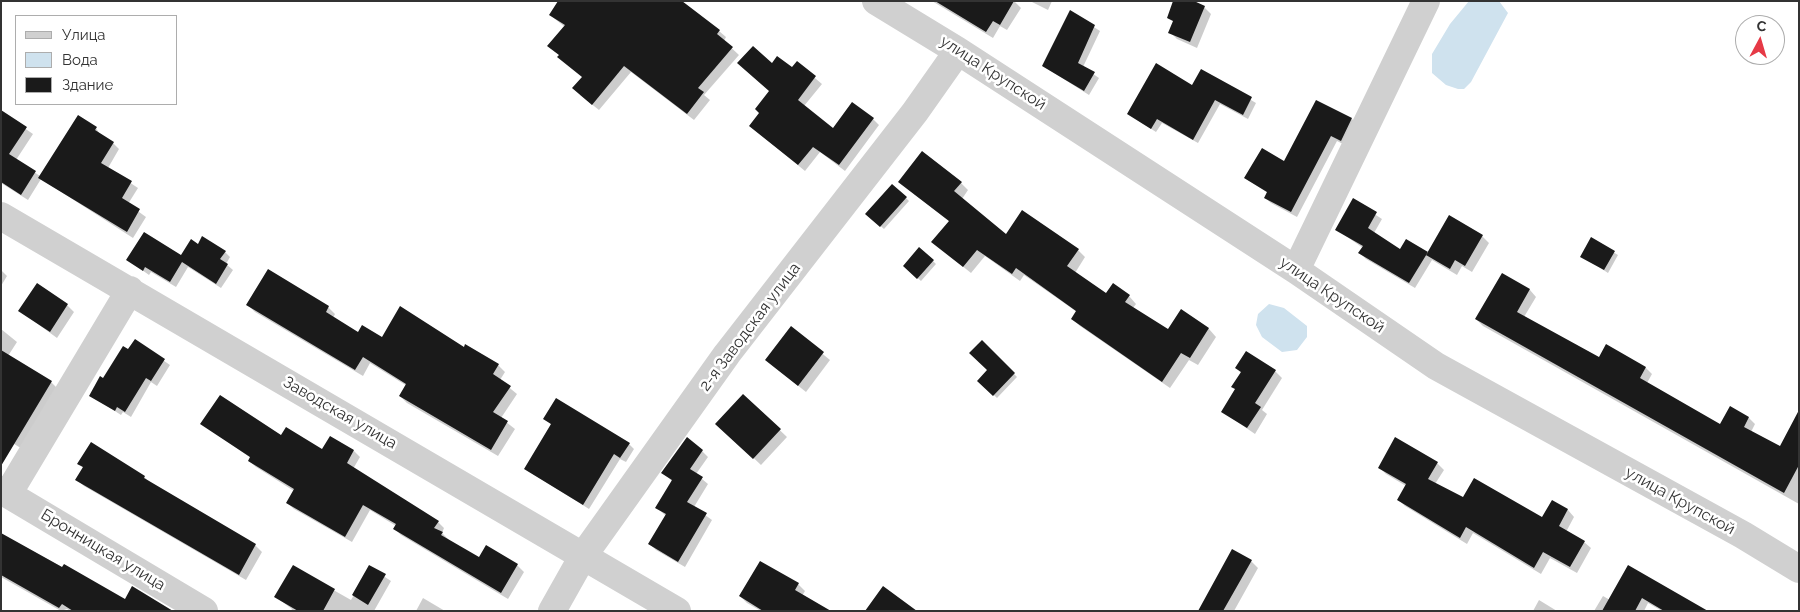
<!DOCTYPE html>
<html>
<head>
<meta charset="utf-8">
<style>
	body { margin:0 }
	#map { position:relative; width:1800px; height:612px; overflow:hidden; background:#fff; font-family:Raleway,sans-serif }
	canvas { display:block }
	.frame { position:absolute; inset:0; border:2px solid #333; pointer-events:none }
	.legend { position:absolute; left:15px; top:15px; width:162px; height:90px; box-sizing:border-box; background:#fff; border:1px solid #adadad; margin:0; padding:6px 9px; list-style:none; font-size:15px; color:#333 }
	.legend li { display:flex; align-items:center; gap:10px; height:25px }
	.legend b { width:25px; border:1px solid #adadad }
	.north { position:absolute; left:1735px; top:15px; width:50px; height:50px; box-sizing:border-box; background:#fff; border:1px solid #adadad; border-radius:50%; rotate:6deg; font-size:14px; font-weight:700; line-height:20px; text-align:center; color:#333 }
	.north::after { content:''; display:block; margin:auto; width:18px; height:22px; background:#e63946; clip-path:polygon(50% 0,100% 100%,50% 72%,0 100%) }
</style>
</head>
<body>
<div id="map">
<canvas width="1800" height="612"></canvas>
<div class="frame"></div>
<ul class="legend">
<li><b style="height:6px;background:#d0d0d0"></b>Улица</li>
<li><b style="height:14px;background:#cfe2ee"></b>Вода</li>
<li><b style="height:14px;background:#1a1a1a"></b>Здание</li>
</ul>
<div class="north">С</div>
</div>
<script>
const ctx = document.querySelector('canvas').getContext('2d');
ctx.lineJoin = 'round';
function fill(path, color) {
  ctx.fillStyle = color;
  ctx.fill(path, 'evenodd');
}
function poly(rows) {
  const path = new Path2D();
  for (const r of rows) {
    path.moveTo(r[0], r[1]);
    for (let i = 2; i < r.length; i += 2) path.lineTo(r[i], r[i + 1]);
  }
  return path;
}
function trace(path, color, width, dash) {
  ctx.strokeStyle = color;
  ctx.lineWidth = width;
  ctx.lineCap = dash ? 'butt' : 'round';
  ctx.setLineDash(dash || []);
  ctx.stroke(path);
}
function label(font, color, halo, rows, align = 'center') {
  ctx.font = font + ' Raleway,sans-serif';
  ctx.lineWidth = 5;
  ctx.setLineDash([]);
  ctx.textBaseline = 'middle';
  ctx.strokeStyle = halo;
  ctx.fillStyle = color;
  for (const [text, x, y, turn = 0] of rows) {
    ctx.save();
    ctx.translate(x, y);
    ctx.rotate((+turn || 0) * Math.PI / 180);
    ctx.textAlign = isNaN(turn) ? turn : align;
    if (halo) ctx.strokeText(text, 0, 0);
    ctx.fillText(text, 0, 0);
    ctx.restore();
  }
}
fill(poly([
	[1469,1,1499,1,1508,13,1471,82,1464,89,1458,89,1446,85,1432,73,1432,54,1450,24],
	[1269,304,1284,308,1307,326,1307,337,1297,350,1282,352,1262,337,1256,325,1258,314]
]), '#cfe2ee');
fill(poly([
	[932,1,1014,1,1021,8,1007,30,1000,26,993,38],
	[1030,1,1052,1,1048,10],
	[681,2,719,31,726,37,724,41,739,55,704,95,710,100,694,120,631,72,599,110,580,95,583,77,556,52,565,27,550,15],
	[1204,7,1211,14,1197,48,1177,39,1170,32],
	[1071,12,1100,31,1083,67,1099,78,1089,95,1043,66],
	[797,63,822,84,804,106,834,130,873,119,879,125,845,171,820,152,805,171,750,126,761,113,770,92,772,64,792,69],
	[1202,71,1256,103,1248,119,1220,104,1198,143,1162,123,1156,132,1128,114,1192,87],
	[1,112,33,134,16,160,40,176,96,128,101,136,113,143,119,149,108,168,138,188,128,204,146,217,133,238,41,179,28,200,1,183],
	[1352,119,1357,124,1347,146,1337,141,1297,217,1271,203,1265,198,1268,193,1245,178,1284,163],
	[961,183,968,190,962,199,1006,236,1078,250,1085,257,1075,273,1107,294,1129,296,1136,304,1133,308,1168,331,1181,311,1209,329,1216,337,1198,365,1189,360,1170,388,1080,326,1072,319,1077,312,1024,275,1020,281,985,256,971,273,941,249,950,222,908,189],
	[906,198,909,201,884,229,870,217],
	[1353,200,1382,219,1374,233,1401,251,1427,253,1482,236,1489,243,1472,272,1462,266,1457,275,1432,260,1415,288,1366,259,1360,253,1363,248,1336,229],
	[1591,239,1618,255,1608,273,1582,256],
	[198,245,225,252,230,257,226,264,233,270,221,288,188,267,176,287,151,272,149,275,128,260,181,257],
	[933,261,936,264,921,281,907,269],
	[1,270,7,276,1,286],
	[1502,274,1530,290,1536,297,1524,317,1600,358,1646,368,1652,374,1647,383,1721,426,1749,418,1755,424,1751,432,1781,447,1799,432,1799,504,1483,326,1476,319],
	[67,305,74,312,57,338,20,311],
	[248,305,328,307,335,314,333,318,359,333,382,339,464,349,498,365,505,372,500,380,517,394,501,418,515,429,498,456,407,403,400,396,407,386,370,363,363,376,255,312],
	[791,328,830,360,806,392,766,360],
	[1,329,17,342,8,356,51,382,59,390,24,450,1,436],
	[135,341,170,365,157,386,151,382,131,417,123,412,121,415,90,395],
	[982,341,1017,377,997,398,979,381,989,370],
	[1237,368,1275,371,1282,378,1262,410,1267,414,1255,434,1223,412,1236,390,1241,373],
	[743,395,787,437,761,465,724,430],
	[544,418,629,444,634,449,626,462,620,459,589,509,525,469,552,425],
	[202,424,281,437,323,451,331,438,354,451,360,457,353,469,438,522,444,528,442,533,449,540,479,559,486,547,517,565,524,572,508,599,401,535,395,529,396,526,370,510,352,542,294,509,287,503,294,491,256,467,249,461,251,458],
	[702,451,708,457,696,474,708,484,694,507,712,520,685,567,656,550,650,544,666,516,657,508,672,481,663,473],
	[79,463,144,477,151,483,255,545,262,552,246,580,84,486,77,480,84,469],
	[1437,463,1444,470,1435,484,1463,499,1543,519,1552,502,1568,510,1574,517,1566,532,1584,542,1591,548,1577,573,1550,558,1541,574,1473,533,1467,544,1405,506,1398,499,1406,486,1386,474,1379,467],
	[1,534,125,601,167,611,70,611,67,609,61,611,1,577],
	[1251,561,1258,568,1234,611,1199,611],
	[760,562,798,584,805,591,802,596,828,611,761,611,747,603,740,596],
	[293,567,351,600,370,567,391,581,374,611,291,611,292,609,276,597],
	[1671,594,1662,611,1648,603,1644,611,1594,611,1603,596,1610,600],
	[423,598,445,611,416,611],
	[1539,600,1557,611,1533,611]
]), '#0003');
fill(poly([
	[558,1,682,1,720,30,717,34,733,47,698,88,704,92,687,114,624,66,592,105,572,88,582,77,557,57,559,55,547,46,565,25,549,15],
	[935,1,1014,1,1000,25,993,21,986,32],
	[1173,1,1194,1,1205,6,1190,42,1168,33,1173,21,1167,18],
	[1070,10,1095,25,1078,63,1095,72,1084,91,1042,66],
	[753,46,772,63,777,56,792,67,797,61,816,76,798,100,833,128,852,102,874,118,839,165,813,147,798,165,749,126,759,113,755,109,769,91,737,63],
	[1156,63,1192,85,1201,69,1252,97,1243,115,1215,100,1193,140,1157,119,1151,129,1127,114],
	[1316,100,1352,118,1341,141,1331,136,1291,212,1264,198,1267,192,1244,178,1262,148,1284,161],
	[1,110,27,127,9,154,36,171,21,195,1,182],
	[78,115,97,127,95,130,114,142,101,163,132,181,122,198,140,209,127,232,38,178],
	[922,151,962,182,954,191,1006,234,1022,210,1079,249,1067,266,1106,293,1113,283,1130,295,1125,302,1168,329,1181,309,1209,328,1190,358,1181,353,1162,382,1071,319,1076,311,1016,268,1012,274,977,250,963,267,931,242,949,221,898,182],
	[892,184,907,197,880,227,865,214],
	[1353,198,1377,212,1368,228,1400,249,1406,239,1428,252,1409,283,1358,253,1363,246,1335,230],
	[1449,215,1483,235,1465,266,1455,260,1450,269,1426,255],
	[144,232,181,255,191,239,198,244,202,236,226,251,220,259,228,264,216,284,182,262,170,282,145,267,143,271,126,260],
	[1591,237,1615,251,1604,270,1580,257],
	[919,247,934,260,917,279,903,266],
	[268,269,329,306,326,312,358,332,362,325,382,337,400,306,464,347,465,344,499,364,493,374,511,386,493,412,508,421,491,450,399,396,406,384,363,357,355,370,246,305],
	[1502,273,1530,289,1517,312,1599,357,1606,344,1646,367,1640,378,1720,424,1730,406,1749,417,1744,427,1780,446,1799,410,1799,465,1784,493,1475,319],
	[37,283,68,304,50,332,18,311],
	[791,326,824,352,798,386,765,360],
	[135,339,165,359,151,381,146,378,125,412,117,407,115,411,89,396,100,376,103,378,123,346,128,349],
	[982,340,1015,373,993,396,977,381,987,370,969,353],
	[1,350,52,381,1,466],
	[1246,351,1276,370,1255,403,1261,407,1247,428,1221,412,1235,389,1231,387,1241,372,1235,368],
	[743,394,781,429,753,459,715,424],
	[220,395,281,435,286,427,322,449,330,436,354,450,347,463,439,521,434,528,443,532,441,535,479,557,486,545,518,564,501,593,393,529,396,524,363,505,345,537,286,503,294,489,248,461,250,457,200,424],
	[556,398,630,443,620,458,614,454,583,505,524,469,551,424,543,419],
	[687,437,703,450,690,469,703,477,687,502,707,513,678,562,648,544,666,514,655,508,672,480,661,473],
	[1395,437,1438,462,1428,479,1463,497,1474,478,1542,517,1552,500,1568,509,1559,526,1585,541,1570,567,1543,552,1534,568,1466,527,1460,538,1397,500,1406,484,1378,468],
	[91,442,145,476,144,478,256,544,239,575,75,480,83,467,77,464],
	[1,533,62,567,64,564,125,599,132,586,173,611,73,611,62,604,59,608,1,575],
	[1232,549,1252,560,1223,611,1198,611],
	[760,561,799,583,795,590,831,611,763,611,739,596],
	[293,565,335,589,323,611,298,611,274,597],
	[369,565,386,574,368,605,352,595],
	[1628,565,1708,611,1664,611,1642,598,1635,611,1602,611],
	[883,586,917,611,865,611]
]), '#1a1a1a');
trace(poly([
	[876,1,958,51,1296,270,1436,366,1743,535,1799,569],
	[1,216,677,611],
	[1296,270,1426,1],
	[1,490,204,611],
	[8,494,130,290],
	[552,611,583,556,727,354,915,112,958,51]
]), '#d0d0d0', 28);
label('16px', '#333', '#fff', [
	["улица Крупской",993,73,33],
	["улица Крупской",1332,295,34],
	["2-я Заводская улица",750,327,-53],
	["Заводская улица",340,413,30],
	["улица Крупской",1680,501,29],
	["Бронницкая улица",103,550,31]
]);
</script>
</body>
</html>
